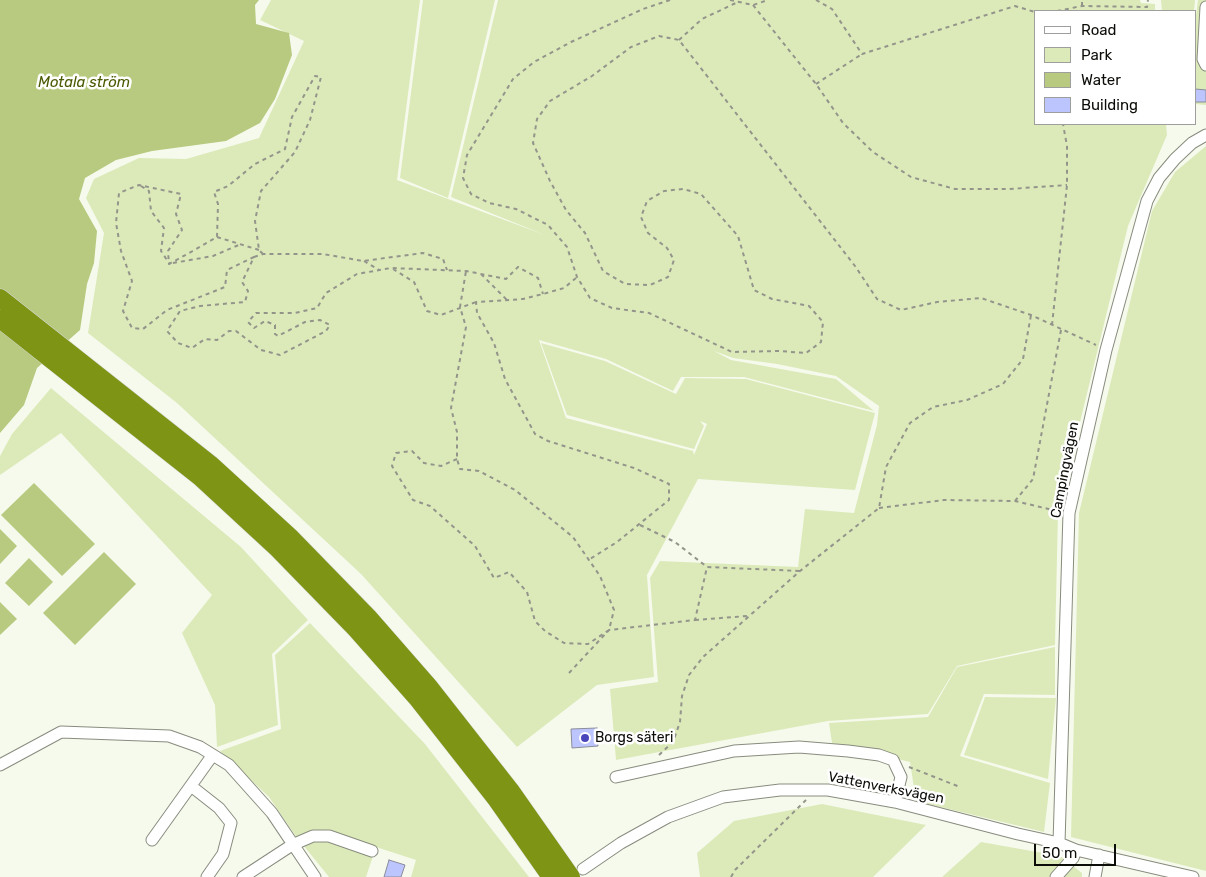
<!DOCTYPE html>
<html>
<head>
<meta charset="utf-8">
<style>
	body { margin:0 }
	#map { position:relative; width:1206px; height:877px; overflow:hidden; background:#f6faec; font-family:Rubik,sans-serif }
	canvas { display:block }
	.legend { position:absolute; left:1034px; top:10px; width:162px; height:115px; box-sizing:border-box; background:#fff; border:1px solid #9e9e9c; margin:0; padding:6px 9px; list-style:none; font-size:15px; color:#0c0d08 }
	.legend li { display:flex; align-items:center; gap:10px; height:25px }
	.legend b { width:25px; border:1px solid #9e9e9c }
	.scale { position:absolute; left:1034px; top:844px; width:82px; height:22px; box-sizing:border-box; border:2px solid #0c0d08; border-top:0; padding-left:6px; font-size:15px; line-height:18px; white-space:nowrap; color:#0c0d08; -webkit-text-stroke:4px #fff; paint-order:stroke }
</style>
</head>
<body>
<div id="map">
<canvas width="1206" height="877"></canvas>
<ul class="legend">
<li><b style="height:6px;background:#fff"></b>Road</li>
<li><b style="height:14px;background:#dceaba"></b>Park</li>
<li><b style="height:14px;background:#b7ca80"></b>Water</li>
<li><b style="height:14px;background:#bdc5fe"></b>Building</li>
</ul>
<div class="scale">50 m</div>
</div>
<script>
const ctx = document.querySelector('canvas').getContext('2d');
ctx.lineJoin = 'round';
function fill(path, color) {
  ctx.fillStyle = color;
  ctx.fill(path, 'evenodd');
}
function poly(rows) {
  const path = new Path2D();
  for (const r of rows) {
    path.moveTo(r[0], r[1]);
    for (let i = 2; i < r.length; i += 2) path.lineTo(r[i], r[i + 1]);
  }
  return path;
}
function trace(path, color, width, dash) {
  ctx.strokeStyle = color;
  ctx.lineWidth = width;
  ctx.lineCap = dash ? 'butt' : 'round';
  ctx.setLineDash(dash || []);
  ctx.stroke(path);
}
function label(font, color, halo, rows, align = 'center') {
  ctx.font = font + ' Rubik,sans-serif';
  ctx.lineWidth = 5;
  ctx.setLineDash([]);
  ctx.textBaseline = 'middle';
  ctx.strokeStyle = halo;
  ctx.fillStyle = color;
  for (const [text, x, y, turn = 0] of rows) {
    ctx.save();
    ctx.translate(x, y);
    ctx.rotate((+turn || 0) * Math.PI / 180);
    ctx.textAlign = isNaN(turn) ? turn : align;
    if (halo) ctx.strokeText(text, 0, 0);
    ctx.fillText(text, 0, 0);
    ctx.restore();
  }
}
fill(poly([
	[271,0,420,0,397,180,545,235,451,197,498,0,1140,0,1141,3,1155,4,1155,11,1035,11,1035,124,1166,124,1167,135,1128,226,1058,512,1055,645,957,666,928,714,828,721,616,760,610,689,658,682,650,578,660,561,798,567,805,509,854,513,877,425,879,406,836,376,777,364,733,358,714,351,731,360,836,379,874,411,744,377,681,377,673,391,606,359,539,340,566,418,693,451,694,455,707,424,700,421,704,426,694,449,567,415,541,343,605,361,676,394,685,378,746,379,875,413,855,490,698,479,647,575,654,677,597,685,517,747,361,574,177,403,88,333,104,233,86,198,94,179,139,158,186,159,259,138,304,41,260,20],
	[423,0,495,0,448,198,400,178],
	[1161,0,1195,0,1194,11,1162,11],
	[1198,0,1206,0,1206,105,1195,104,1195,23],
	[1206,146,1206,871,1071,837,1079,513,1152,211,1175,172],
	[51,388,241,547,308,620,272,654,278,725,217,747,215,705,182,633,212,595,61,433,0,475,0,456,12,434],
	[310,623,425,744,529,877,411,877,416,860,376,847,366,877,329,877,295,835,269,797,220,751,281,729,275,655],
	[1055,647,1055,695,984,694,960,756,1050,783,1044,832,916,801,910,762,832,743,829,723,928,717,957,667],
	[985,697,1056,698,1048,779,964,755],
	[822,804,926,825,873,877,700,877,697,853,734,821],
	[981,842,1060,856,1082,873,1082,877,942,877]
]), '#dceaba');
fill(poly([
	[0,0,259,0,255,5,256,24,289,33,292,55,275,99,260,123,226,141,152,151,116,160,85,178,79,199,97,231,94,263,87,284,80,330,37,368,24,405,0,433],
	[34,483,95,544,62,576,1,515],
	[0,529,17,546,0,564],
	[104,552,136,584,75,645,43,613],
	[29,558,53,582,29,606,5,583],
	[0,602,17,619,0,635]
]), '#b7ca80');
const building = poly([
	[1195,89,1206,90,1206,102,1195,102,1195,89],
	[597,728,598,746,572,748,571,729,597,728],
	[389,860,405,865,401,877,384,877,389,860]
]);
fill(building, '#bdc5fe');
trace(building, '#8a8c99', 1);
const minor = poly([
	[1206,7,1203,59,1206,65],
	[0,765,61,732,169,736,200,747,229,765,272,813,315,877],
	[616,777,734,751,799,747,848,751,879,755,893,760,901,777,895,802],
	[191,786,219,808,231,823,223,854,207,877],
	[152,840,212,756],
	[1059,843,1069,513,1106,350,1147,201,1159,178,1175,159,1192,143,1206,135],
	[583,869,621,843,668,817,723,797,780,790,828,790,895,802,1018,834,1059,843,1076,850,1193,877],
	[243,877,292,845,313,836,329,836,372,851],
	[1056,877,1073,858,1076,850],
	[1095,877,1099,855]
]);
const highway = poly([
	[0,298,210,464,291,538,368,617,430,688,510,790,571,877],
	[0,319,200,477,278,549,356,629,417,698,497,800,551,877]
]);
trace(minor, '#888c7f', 13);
trace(highway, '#d8d8d7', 19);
trace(poly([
	[670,0,643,9,571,42,534,62,513,79,467,155,463,178,471,194,489,203,516,209,548,225,567,247,577,277,590,298,612,308,649,313,732,352,779,351,806,353,821,342,823,322,809,306,772,299,754,290,738,236,701,194,683,189,664,191,647,201,641,217,648,233,667,248,674,260,668,277,650,285,625,284,603,271,585,233,566,210,550,181,533,143,537,119,550,101,592,76,631,47,659,36,679,40,855,266,877,299,901,310,937,302,981,298,1031,315,1096,345],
	[730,0,753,5,768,0],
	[816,0,832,9,862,54,1015,6,1035,12],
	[753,5,816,84,843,123,873,152,911,177,955,189,1009,189,1067,185],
	[1082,6,1082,0],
	[1057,11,1082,6,1147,7,1148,0],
	[679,40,702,19,738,2],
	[816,84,862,54],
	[141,186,149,191,151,211,164,228,161,251,169,263],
	[217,237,259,250],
	[263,254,259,250,255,221,261,191,295,152,310,120,321,77,315,76,292,117,285,149,255,164,228,186,214,192,218,204,217,237,191,252,169,264,168,251,182,230,176,214,181,194,139,185,119,193,116,223,121,251,132,281,123,311,132,328,143,329,167,310,225,287,227,270,254,257,242,282,248,291,245,302,200,306,180,311,167,331,178,343,192,348,205,339,217,340,229,331,236,331,261,350,280,355,326,331,330,325,320,320,305,322,278,336,275,334,275,325,265,321,254,328,248,322,256,313,295,313,317,308,326,293,357,274,391,268,466,271,506,279,518,267,538,278,543,294],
	[254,257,263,254,323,254,363,261,423,253,443,259,447,270],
	[364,261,379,270],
	[173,263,213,256,241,244],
	[393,269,414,282,427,311,441,315,476,302],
	[481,274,507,300],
	[576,278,564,288,543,294,523,299,476,302,477,313,494,343,505,379,535,434,548,441,634,468,669,484,669,500,617,542,590,559],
	[1052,325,1067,185,1067,146,1063,124],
	[457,459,441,466,424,463,412,451,396,453,392,466,413,500,430,506,475,546,494,578,509,572,527,592,535,621,545,631,564,643,588,644,609,630,614,610,600,576,573,537,515,490,479,471,460,469,457,459,457,432,451,408,466,327,460,307,466,271],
	[1015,501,1033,479,1061,330],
	[879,508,944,500,1015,501,1057,511],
	[640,525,675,542,707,567],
	[695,620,747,616],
	[569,673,609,630,695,620,707,567,800,571],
	[659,755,673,742,680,722,682,696,689,675,703,657,800,571,879,508,886,467,910,423,933,407,967,400,1003,384,1023,359,1031,315],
	[909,767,960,787],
	[731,877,735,870,806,800]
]), '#93958b', 2, [4, 4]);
trace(minor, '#fff', 11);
trace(highway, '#7d9414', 18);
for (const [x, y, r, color] of [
	[585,738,5,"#4946bc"]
]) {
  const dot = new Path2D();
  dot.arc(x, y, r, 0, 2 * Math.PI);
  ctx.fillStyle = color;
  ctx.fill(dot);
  trace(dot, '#fff', 2);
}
label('14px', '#0c0d08', '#fff', [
	["Campingvägen",1065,470,-79],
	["Vattenverksvägen",886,788,11]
]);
label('14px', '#0c0d08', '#fff', [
	["Borgs säteri",595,738]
], 'left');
label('italic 15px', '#4b5b03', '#fff', [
	["Motala ström",84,83]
]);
</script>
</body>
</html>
